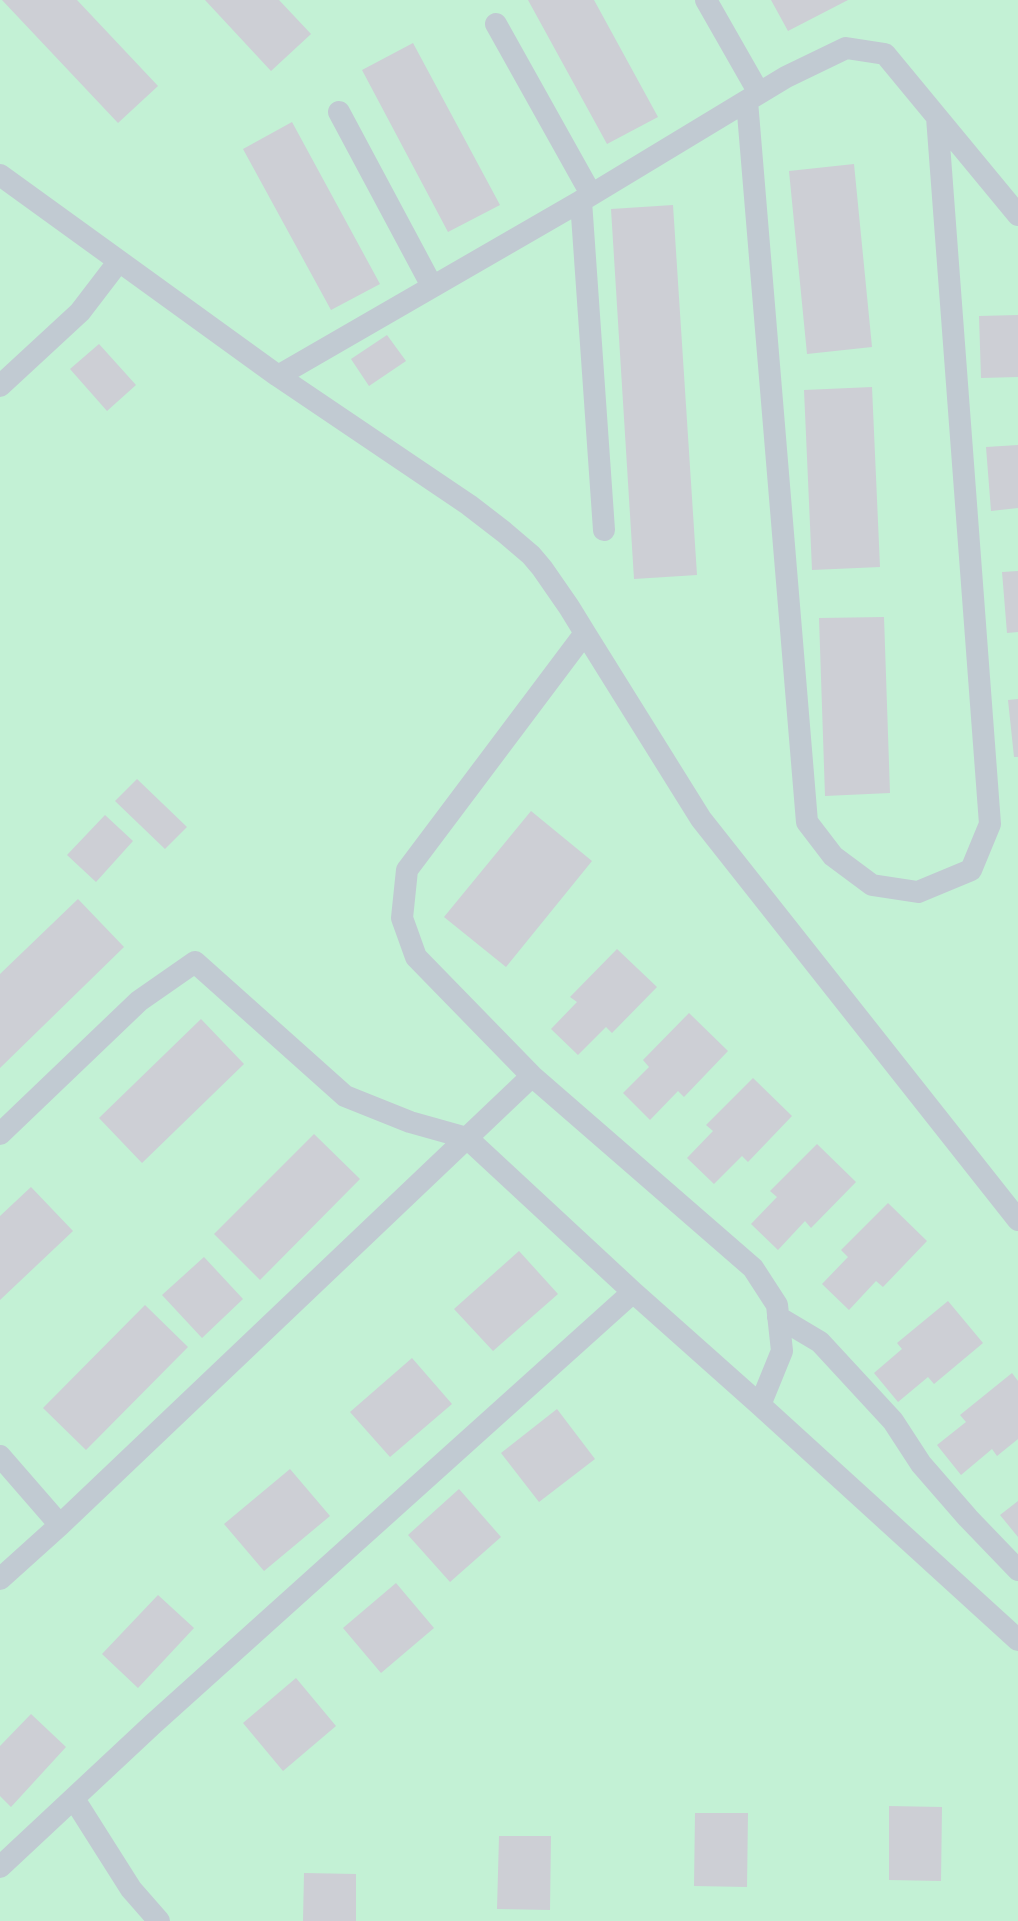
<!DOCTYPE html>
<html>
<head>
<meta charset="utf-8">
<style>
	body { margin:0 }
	canvas { display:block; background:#f5f3f3 }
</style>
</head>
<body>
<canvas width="1018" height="1921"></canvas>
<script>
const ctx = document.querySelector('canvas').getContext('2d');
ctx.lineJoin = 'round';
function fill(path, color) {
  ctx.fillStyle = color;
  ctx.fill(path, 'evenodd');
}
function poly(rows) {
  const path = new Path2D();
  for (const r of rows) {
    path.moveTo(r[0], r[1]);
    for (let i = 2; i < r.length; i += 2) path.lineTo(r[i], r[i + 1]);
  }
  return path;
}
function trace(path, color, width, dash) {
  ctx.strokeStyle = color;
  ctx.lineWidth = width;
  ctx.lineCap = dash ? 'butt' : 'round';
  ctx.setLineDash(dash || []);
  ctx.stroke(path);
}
fill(poly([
	[0,0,1018,0,1018,1921,0,1921]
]), '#c3f1d5');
fill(poly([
	[2,0,77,0,158,86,118,123],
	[205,0,279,0,311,34,271,71],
	[528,0,594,0,658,117,607,144],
	[771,0,848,0,788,31],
	[413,43,500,205,448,232,362,70],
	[292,122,380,284,331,310,243,149],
	[854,164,872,347,807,354,789,171],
	[673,205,697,575,634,579,611,209],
	[1018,315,1018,377,981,378,979,316],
	[387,335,406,361,369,386,351,359],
	[99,344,136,385,107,411,70,369],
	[872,387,880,567,812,570,804,390],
	[1018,445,1018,508,991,511,986,447],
	[1018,571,1018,632,1007,633,1002,572],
	[884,617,890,793,825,796,819,618],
	[1018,699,1018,757,1014,757,1008,700],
	[137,779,187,827,165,849,115,801],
	[531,811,592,861,506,967,444,917],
	[105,815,133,841,96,882,67,855],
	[78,899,124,947,0,1068,0,974],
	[617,949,657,987,612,1033,606,1027,578,1055,551,1029,577,1002,570,997],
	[689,1013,728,1051,684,1097,678,1091,650,1120,623,1093,649,1067,643,1060],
	[201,1019,244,1064,142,1163,99,1118],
	[753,1078,792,1116,748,1162,742,1156,714,1184,687,1158,713,1131,706,1125],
	[314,1134,360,1179,260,1280,214,1234],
	[817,1144,856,1182,811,1228,805,1221,778,1250,751,1224,777,1197,770,1191],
	[31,1187,73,1231,0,1300,0,1216],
	[888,1203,927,1241,883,1287,876,1281,849,1310,822,1284,848,1257,841,1250],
	[519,1251,558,1294,493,1351,454,1309],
	[204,1257,243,1299,202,1338,162,1295],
	[948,1301,983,1343,934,1384,928,1377,898,1402,874,1373,902,1349,897,1343],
	[145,1305,188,1347,86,1450,43,1408],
	[412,1358,452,1404,390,1457,350,1412],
	[1012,1373,1018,1381,1018,1439,997,1456,992,1449,961,1475,937,1445,966,1422,960,1415],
	[557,1409,595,1459,539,1502,501,1453],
	[290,1469,330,1516,264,1571,224,1524],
	[459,1489,501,1537,450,1582,408,1535],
	[1018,1501,1018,1537,1000,1515],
	[396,1583,434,1628,381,1673,343,1628],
	[158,1595,194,1628,138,1688,102,1654],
	[296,1678,336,1726,283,1771,243,1723],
	[31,1714,66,1747,11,1807,0,1796,0,1746],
	[889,1806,942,1807,941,1881,889,1880],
	[695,1813,748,1813,747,1887,694,1886],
	[499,1836,551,1836,550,1910,497,1909],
	[304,1873,356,1874,356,1921,303,1921]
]), '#cdcfd5');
trace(poly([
	[706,0,759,93],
	[496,24,591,194],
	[747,101,807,822,833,856,872,885,918,892,971,870,990,824,937,117],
	[339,112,432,286],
	[0,175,278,376,469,505,504,532,531,555,542,568,569,607,585,633,407,870,402,918,416,957,532,1076,753,1268,777,1305,782,1351,760,1405],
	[581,201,604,530],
	[278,376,581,201,786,77,846,48,885,54,1018,215],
	[0,386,80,312,119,261],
	[585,633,701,819,1018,1220],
	[0,1134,139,1001,195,962,345,1096,410,1122,467,1138,633,1292,760,1405,1018,1640],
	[778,1317,820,1342,893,1421,921,1464,968,1518,1018,1570],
	[0,1456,60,1525],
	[0,1579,60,1525,532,1076],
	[74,1799,131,1889,159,1921],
	[0,1867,153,1724,633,1292]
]), '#c1cad2', 22);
</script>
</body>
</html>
